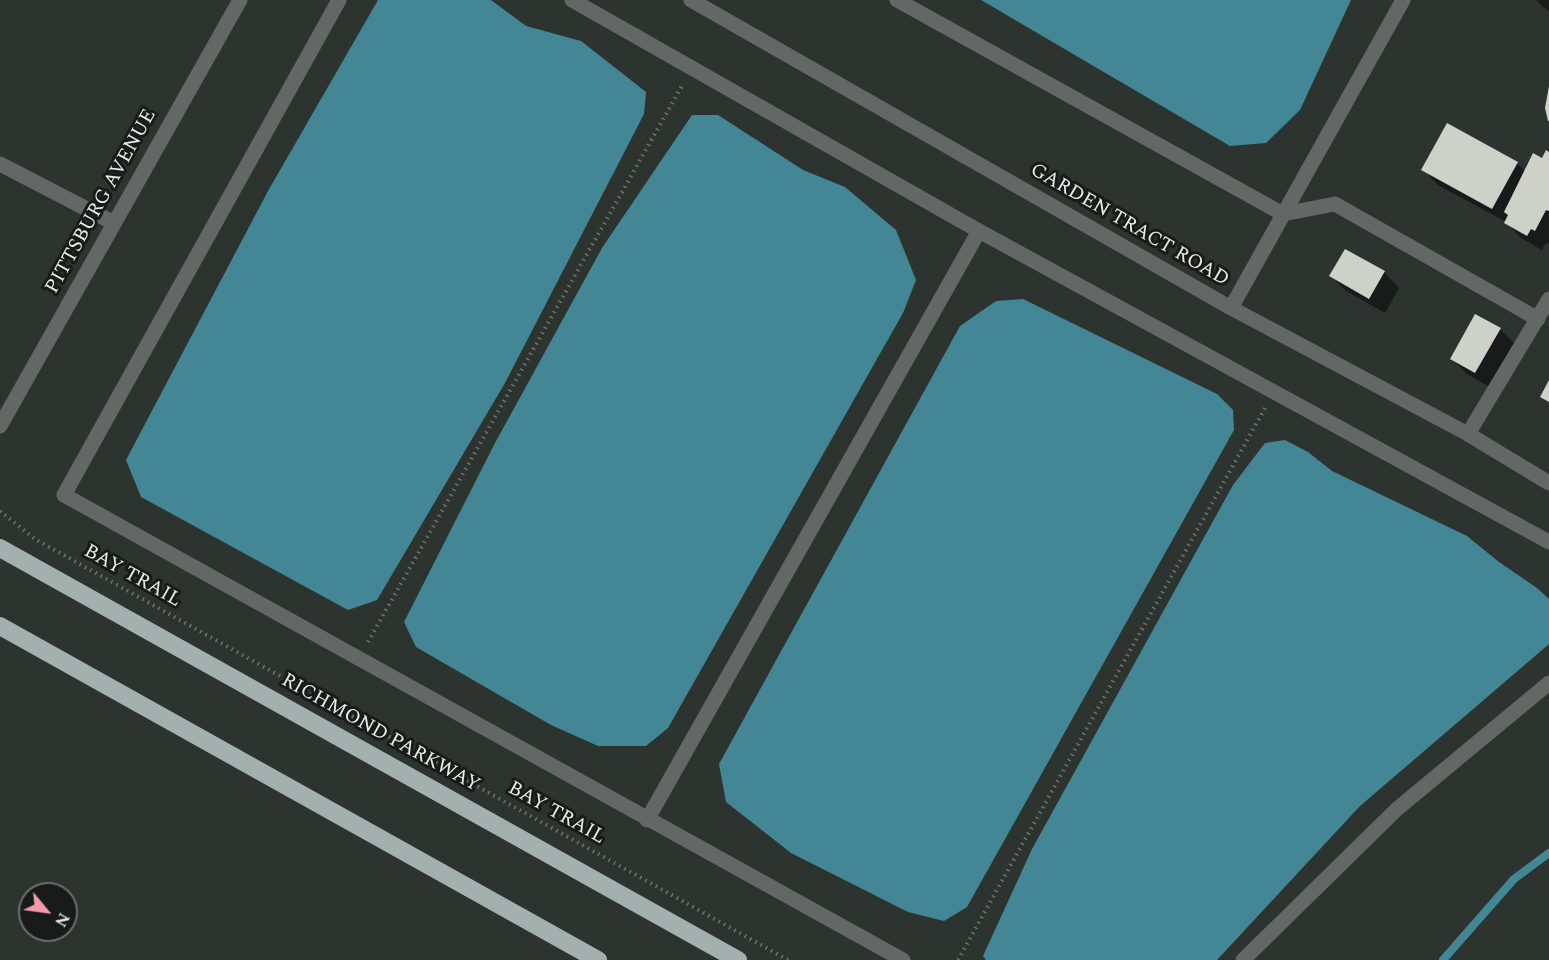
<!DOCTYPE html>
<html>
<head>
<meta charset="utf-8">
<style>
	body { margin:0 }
	#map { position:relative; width:1549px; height:960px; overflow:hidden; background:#2d342f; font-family:Spectral,serif }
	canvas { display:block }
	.north { position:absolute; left:18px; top:882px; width:60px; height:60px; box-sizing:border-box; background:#181b19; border:2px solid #6c6f6d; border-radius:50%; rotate:119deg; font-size:16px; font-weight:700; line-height:24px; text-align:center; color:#e9edea }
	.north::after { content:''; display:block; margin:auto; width:21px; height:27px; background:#f39aa7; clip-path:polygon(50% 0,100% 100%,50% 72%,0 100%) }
</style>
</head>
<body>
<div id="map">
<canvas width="1549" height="960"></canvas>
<div class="north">N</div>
</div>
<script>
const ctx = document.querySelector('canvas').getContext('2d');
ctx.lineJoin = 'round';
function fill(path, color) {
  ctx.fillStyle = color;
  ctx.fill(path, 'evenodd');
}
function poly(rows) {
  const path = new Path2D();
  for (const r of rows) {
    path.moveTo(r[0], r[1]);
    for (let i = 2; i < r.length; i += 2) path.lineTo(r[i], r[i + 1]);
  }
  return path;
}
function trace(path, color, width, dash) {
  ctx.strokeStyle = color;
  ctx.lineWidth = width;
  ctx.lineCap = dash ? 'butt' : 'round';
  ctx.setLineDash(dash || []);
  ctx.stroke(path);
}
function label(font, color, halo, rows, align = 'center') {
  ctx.font = font + ' Spectral,serif';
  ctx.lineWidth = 6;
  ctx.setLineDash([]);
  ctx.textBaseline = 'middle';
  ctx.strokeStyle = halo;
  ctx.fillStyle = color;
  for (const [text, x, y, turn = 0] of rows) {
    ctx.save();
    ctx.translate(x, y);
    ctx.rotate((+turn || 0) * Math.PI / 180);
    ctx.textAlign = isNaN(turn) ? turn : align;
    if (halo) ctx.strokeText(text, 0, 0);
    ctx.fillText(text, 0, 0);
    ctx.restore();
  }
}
fill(poly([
	[378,0,491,0,526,26,581,41,646,92,644,114,505,383,377,600,348,610,141,497,126,460,268,191],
	[981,0,1351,0,1300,110,1266,143,1230,146],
	[692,115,718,115,803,170,845,187,896,230,916,280,903,313,668,728,646,746,598,746,551,725,416,647,404,622,495,443,602,248],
	[1023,299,1217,394,1233,410,1234,430,967,907,944,921,908,912,791,853,726,802,719,764,960,326,996,301],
	[1285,440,1308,452,1332,471,1467,536,1499,562,1537,588,1549,599,1549,644,1360,806,1217,960,986,960,983,956,1032,849,1233,485,1265,443]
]), '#438796');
fill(poly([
	[1536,0,1549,0,1549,11,1543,7],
	[1549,153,1549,244,1546,243,1542,250,1521,238,1506,222,1438,185,1423,169,1517,163,1526,172],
	[1384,272,1399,288,1385,313,1346,291,1331,276],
	[1500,329,1515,344,1491,388,1467,374,1452,359]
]), '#0007');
trace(poly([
	[1443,960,1514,879,1549,853]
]), '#438796', 8);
fill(poly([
	[1549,86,1549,121,1548,121,1545,108],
	[1447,123,1518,162,1492,209,1421,170],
	[1546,150,1549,152,1549,211,1546,210,1535,231,1531,229,1527,236,1504,223,1508,215,1504,212,1533,153,1542,158],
	[1345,249,1385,271,1369,299,1329,276],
	[1475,314,1501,328,1475,373,1450,359],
	[1549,380,1549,402,1540,397]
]), '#cdd1c8');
trace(poly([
	[0,511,35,539,788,960],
	[368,642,683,84],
	[958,960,1265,408]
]), '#6e7470', 4, [1.5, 4.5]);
trace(poly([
	[339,0,64,495,903,960],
	[572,0,979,231,1549,542],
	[691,0,1231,308,1468,434,1549,483],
	[897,0,1283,214,1335,204,1538,319],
	[0,164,114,223],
	[1231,308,1403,0],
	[0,426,240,0],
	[1468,434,1549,299],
	[647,820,979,231],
	[1243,960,1397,809,1549,683]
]), '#636766', 15);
trace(poly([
	[0,548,738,960],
	[0,626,598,960]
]), '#a4b0ae', 18);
label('20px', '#e9edea', '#181b19', [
	["PITTSBURG AVENUE",102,202,-61],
	["GARDEN TRACT ROAD",1129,226,30],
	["BAY TRAIL",132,577,29],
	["RICHMOND PARKWAY",380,734,29],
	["BAY TRAIL",556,814,29]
]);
</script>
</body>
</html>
